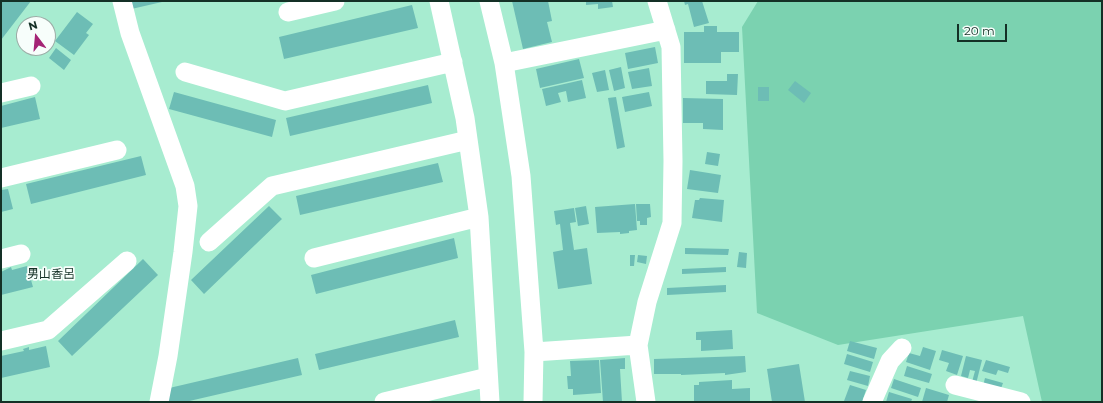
<!DOCTYPE html>
<html>
<head>
<meta charset="utf-8">
<style>
	body { margin:0 }
	#map { position:relative; width:1103px; height:403px; overflow:hidden; background:#a7ecd0; font-family:Montserrat,sans-serif }
	canvas { display:block }
	.frame { position:absolute; inset:0; border:2px solid #143026; pointer-events:none }
	.north { position:absolute; left:16px; top:16px; width:40px; height:40px; box-sizing:border-box; background:#f7fefb; border:1px solid #9caca6; border-radius:50%; rotate:344deg; font-size:11px; font-weight:700; line-height:16px; text-align:center; color:#143026 }
	.north::after { content:''; display:block; margin:auto; width:14px; height:18px; background:#a42475; clip-path:polygon(50% 0,100% 100%,50% 72%,0 100%) }
	.scale { position:absolute; left:957px; top:24px; width:50px; height:18px; box-sizing:border-box; border:2px solid #143026; border-top:0; padding-left:5px; font-size:12px; line-height:14px; white-space:nowrap; color:#143026; -webkit-text-stroke:3px #f7fefb; paint-order:stroke }
</style>
</head>
<body>
<div id="map">
<canvas width="1103" height="403"></canvas>
<div class="frame"></div>
<div class="north">N</div>
<div class="scale">20 m</div>
</div>
<script>
const ctx = document.querySelector('canvas').getContext('2d');
ctx.lineJoin = 'round';
function fill(path, color) {
  ctx.fillStyle = color;
  ctx.fill(path, 'evenodd');
}
function poly(rows) {
  const path = new Path2D();
  for (const r of rows) {
    path.moveTo(r[0], r[1]);
    for (let i = 2; i < r.length; i += 2) path.lineTo(r[i], r[i + 1]);
  }
  return path;
}
function trace(path, color, width, dash) {
  ctx.strokeStyle = color;
  ctx.lineWidth = width;
  ctx.lineCap = dash ? 'butt' : 'round';
  ctx.setLineDash(dash || []);
  ctx.stroke(path);
}
function label(font, color, halo, rows, align = 'center') {
  ctx.font = font + ' Montserrat,"Noto Sans JP",sans-serif';
  ctx.lineWidth = 3.5;
  ctx.setLineDash([]);
  ctx.textBaseline = 'middle';
  ctx.strokeStyle = halo;
  ctx.fillStyle = color;
  for (const [text, x, y, turn = 0] of rows) {
    ctx.save();
    ctx.translate(x, y);
    ctx.rotate((+turn || 0) * Math.PI / 180);
    ctx.textAlign = isNaN(turn) ? turn : align;
    if (halo) ctx.strokeText(text, 0, 0);
    ctx.fillText(text, 0, 0);
    ctx.restore();
  }
}
fill(poly([
	[758,1,1102,1,1102,402,1042,402,1023,316,838,345,757,313,742,27]
]), '#7bd2b0');
fill(poly([
	[3,1,31,1,1,40,1,3],
	[125,1,162,1,162,2,127,10],
	[512,1,548,1,552,21,547,22,552,42,523,49],
	[586,1,612,1,613,7,598,9,598,4,586,5],
	[684,1,702,1,709,23,694,27,688,4,685,5],
	[412,5,418,28,284,59,279,37],
	[77,12,93,24,86,33,89,35,74,55,55,41],
	[704,26,717,26,717,32,739,32,739,52,721,52,721,63,684,63,684,32,704,32],
	[655,47,658,63,628,69,625,53],
	[56,48,71,60,64,70,49,58],
	[579,59,584,78,540,88,536,69],
	[621,67,625,88,614,91,609,70],
	[649,68,652,86,632,89,628,72],
	[605,70,609,90,597,92,592,73],
	[727,74,738,74,737,95,706,94,706,81,727,81],
	[582,80,586,98,568,102,566,91,558,93,561,102,546,106,542,89],
	[795,81,811,93,804,103,788,90],
	[428,85,432,103,290,136,286,118],
	[758,87,769,87,769,101,758,101],
	[174,92,276,120,272,137,169,109],
	[649,92,652,106,625,112,622,97],
	[35,97,40,119,1,128,1,106],
	[616,97,625,147,617,149,608,98],
	[683,98,723,99,723,130,703,129,703,123,683,123],
	[707,152,720,154,718,166,705,164],
	[141,156,146,175,31,204,26,184],
	[438,163,443,182,300,215,296,196],
	[690,170,721,175,718,193,687,189],
	[8,189,13,209,1,212,1,190],
	[700,198,724,200,722,222,692,218,695,200,699,200],
	[635,204,637,230,629,231,629,233,620,234,620,232,597,233,595,207],
	[636,204,650,204,651,217,647,218,647,225,640,225,640,221,637,221],
	[269,206,282,219,204,294,191,280],
	[586,206,589,224,578,226,575,208],
	[574,208,576,222,570,223,574,250,587,248,592,284,558,289,553,252,563,250,560,224,556,225,554,211],
	[454,238,458,258,316,294,311,275],
	[685,248,729,249,728,255,685,254],
	[739,252,747,253,746,268,737,267],
	[630,255,635,255,634,266,630,266],
	[638,255,647,256,646,264,637,262],
	[143,259,158,275,72,356,58,341],
	[27,266,33,287,1,295,1,272,11,267,12,270],
	[726,267,726,272,682,274,682,269],
	[726,285,726,292,667,295,667,288],
	[455,320,459,337,319,370,315,354],
	[732,330,733,349,701,351,701,340,696,340,696,332],
	[850,341,877,348,874,359,847,351],
	[46,346,50,367,1,378,1,356,24,351,23,349,29,347,29,350],
	[923,347,936,351,930,370,906,362,909,353,920,356],
	[942,350,963,356,957,375,946,371,949,363,939,360],
	[847,354,873,362,870,372,844,364],
	[745,356,746,372,725,375,725,373,681,375,681,374,654,374,654,359],
	[966,356,982,360,976,384,972,382,975,371,970,370,968,378,961,376],
	[298,358,302,375,185,402,168,402,165,389],
	[625,358,625,369,620,369,622,402,603,402,600,360],
	[599,360,601,393,573,395,573,389,568,389,567,376,571,376,570,361],
	[986,360,1010,367,1008,373,998,370,996,375,982,371],
	[799,364,805,402,772,402,767,369],
	[907,366,932,374,929,383,904,376],
	[850,371,870,376,868,386,847,380],
	[985,378,1003,383,1000,391,983,386],
	[894,379,921,388,918,397,891,388],
	[732,380,732,389,750,388,750,402,694,402,694,385,699,385,699,382],
	[850,385,866,390,862,402,844,401],
	[926,388,949,395,947,402,922,402],
	[889,392,912,399,911,402,886,402]
]), '#6dbdb5');
trace(poly([
	[122,1,130,33,185,186,188,206,183,252,168,356,159,402],
	[439,1,465,118,479,217,490,402],
	[489,1,504,63,521,176,534,352,533,402],
	[288,12,335,1],
	[504,63,666,30],
	[185,72,285,101,453,62],
	[1,93,31,86],
	[1,178,117,150],
	[209,242,272,186,468,140],
	[314,258,479,217],
	[1,259,21,254],
	[1,341,48,330,127,261],
	[534,352,638,345],
	[955,385,1021,402],
	[384,402,488,377],
	[646,402,638,345,647,302,672,223,673,161,671,47,657,1],
	[872,402,890,361,902,348]
]), '#fff', 19);
label('12px', '#143026', '#f7fefb', [
	["男山香呂",51,274]
]);
</script>
</body>
</html>
